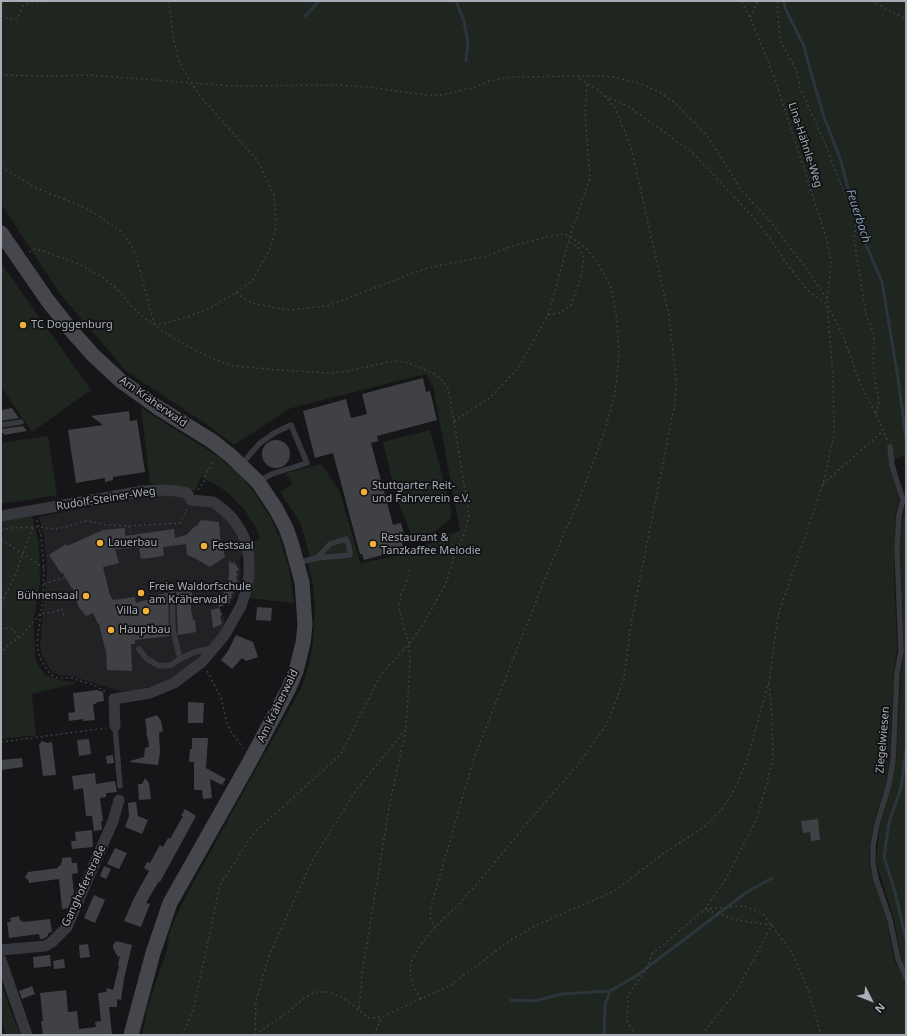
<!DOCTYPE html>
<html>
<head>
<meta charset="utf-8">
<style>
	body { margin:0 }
	#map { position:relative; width:907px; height:1036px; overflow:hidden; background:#161618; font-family:"Noto Sans",sans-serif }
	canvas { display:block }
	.frame { position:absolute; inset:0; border:2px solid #a8adb8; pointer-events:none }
	.north { position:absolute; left:851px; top:980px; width:40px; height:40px; -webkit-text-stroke:3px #111113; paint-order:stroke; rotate:132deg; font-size:11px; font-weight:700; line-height:16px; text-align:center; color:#a8adb8 }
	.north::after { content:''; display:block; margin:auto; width:14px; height:18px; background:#a8adb8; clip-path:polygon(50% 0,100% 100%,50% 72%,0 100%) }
</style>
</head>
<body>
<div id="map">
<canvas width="907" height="1036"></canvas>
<div class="frame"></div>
<div class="north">N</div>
</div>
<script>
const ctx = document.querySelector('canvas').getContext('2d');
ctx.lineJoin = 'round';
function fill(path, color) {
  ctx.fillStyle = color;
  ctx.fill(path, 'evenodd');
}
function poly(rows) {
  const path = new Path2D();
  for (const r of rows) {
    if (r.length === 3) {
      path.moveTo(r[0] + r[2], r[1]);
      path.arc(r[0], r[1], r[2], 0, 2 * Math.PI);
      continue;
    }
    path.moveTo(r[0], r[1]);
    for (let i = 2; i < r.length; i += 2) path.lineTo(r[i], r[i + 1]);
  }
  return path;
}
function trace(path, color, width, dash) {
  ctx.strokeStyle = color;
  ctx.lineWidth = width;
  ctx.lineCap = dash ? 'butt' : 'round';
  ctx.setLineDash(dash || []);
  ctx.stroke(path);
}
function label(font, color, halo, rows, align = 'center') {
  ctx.font = font + ' "Noto Sans",sans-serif';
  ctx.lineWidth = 3.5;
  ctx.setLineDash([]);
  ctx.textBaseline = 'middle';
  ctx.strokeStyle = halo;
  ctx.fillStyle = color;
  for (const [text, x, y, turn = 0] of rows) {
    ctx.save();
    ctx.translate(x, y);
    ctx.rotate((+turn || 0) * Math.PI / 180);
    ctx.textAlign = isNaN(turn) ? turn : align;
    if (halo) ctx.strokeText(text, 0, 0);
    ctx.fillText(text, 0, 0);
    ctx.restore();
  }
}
fill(poly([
	[160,495,176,495,210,506,220,513,230,522,237,534,243,545,244,554,239,559,241,574,239,588,230,604,220,607,225,621,219,635,201,655,185,670,161,684,149,687,126,692,116,690,71,676,59,675,52,672,42,656,40,646,47,571,44,537,39,517,144,496]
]), '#222225');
fill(poly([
	[1,1,906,1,906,470,904,455,889,463,899,498,896,511,894,549,894,574,897,649,894,672,889,759,886,783,874,822,870,844,869,864,887,921,894,960,905,979,894,920,876,861,880,825,896,760,901,673,904,651,900,550,902,520,906,512,906,1035,142,1035,148,1006,167,950,169,934,174,921,187,894,301,688,309,665,313,643,315,610,313,585,308,564,311,562,301,524,280,492,293,484,285,473,322,464,340,492,360,563,407,554,460,530,433,387,426,374,291,408,234,445,209,426,126,371,61,295,1,204],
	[1,263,91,390,32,432,1,387],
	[141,408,219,457,239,474,253,491,270,516,279,536,289,569,294,603,250,598,255,563,251,543,260,539,256,528,244,509,228,493,218,486,201,477,195,491,150,483],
	[430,430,452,512,450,520,426,538,419,539,415,538,411,534,396,496,383,442],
	[48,436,57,495,1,504,1,443],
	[32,515,39,545,40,584,33,621,36,661,45,675,60,680,77,683,32,694,36,735,1,739,1,519],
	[1,984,20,1035,6,1035,1,1017]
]), '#1e261f');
trace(poly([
	[456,1,464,21,468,43,466,61],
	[784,1,785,8,804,46,808,62,823,114,841,161,847,185,858,216,864,240,882,282,898,378,906,438],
	[305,16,319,1],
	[906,749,901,788,889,822,884,857,895,892,906,939],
	[511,1000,535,1001,562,994,610,991],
	[604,1035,605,1005,610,991,636,976,747,892,772,878]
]), '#2c353c', 3);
fill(poly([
	[423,378,426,392,430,391,437,420,377,436,378,441,371,443,393,525,401,523,406,542,402,543,404,549,364,560,362,554,360,554,333,453,315,458,303,411,346,399,351,418,367,414,362,394],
	[12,408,19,418,1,421,1,410],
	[129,411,130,421,137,420,145,472,113,477,113,480,105,482,105,478,76,483,68,430,103,425,91,416],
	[23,426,27,431,4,435,4,433,1,434,1,429],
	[276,454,14],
	[201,520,219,522,221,548,223,548,225,557,210,567,196,559,187,555,186,544,163,547,164,556,141,559,139,548,115,549,119,563,103,567,110,595,113,600,135,597,136,603,145,600,156,600,156,595,168,593,169,630,170,636,135,640,135,644,131,644,132,671,107,670,106,649,105,649,99,624,98,624,93,613,86,616,78,606,73,588,72,589,63,573,61,573,49,555,66,544,67,546,103,530,125,528,125,536,174,529,175,538,186,535,195,526,196,527],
	[229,560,232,564,234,562,239,570,236,572,238,575,236,577,238,582,234,583,236,587,233,589,234,592,231,594,232,598,229,599,230,603,218,607,227,586,229,574],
	[191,590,192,595,191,610,193,620,195,620,196,632,178,635,176,592],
	[257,607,272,608,271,621,256,620],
	[219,608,222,615,220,616,222,624,213,628,211,610],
	[236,635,253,642,258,657,246,661,242,658,232,669,221,660,228,651],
	[97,690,103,692,104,701,98,702,93,705,95,720,83,721,83,719,69,721,68,713,75,712,73,693],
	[188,702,204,703,203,723,188,723],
	[157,715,161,721,163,731,159,733,160,752,158,765,130,762,130,761,144,757,145,748,149,747,148,739,146,734,147,733,145,719],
	[192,738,208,738,206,768,226,779,222,785,210,779,212,798,203,799,202,790,194,790,194,762,189,762,190,749,192,749],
	[89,739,91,754,79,756,77,740],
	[42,741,47,743,52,742,56,775,43,776,39,745],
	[113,755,114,763,107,764,106,756],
	[22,758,23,767,1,770,1,760],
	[95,773,96,784,115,781,117,792,106,793,106,797,100,798,103,821,101,821,102,828,101,830,94,831,92,816,86,816,83,788,74,790,72,776],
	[145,778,149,783,151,799,139,800,138,784,142,784],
	[136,802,138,816,148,820,142,834,125,827,129,816,128,803],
	[185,809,196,816,160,882,159,881,146,903,150,904,141,927,124,921,134,898,149,871,144,868,147,862,150,863,160,845,163,847,168,838,170,839,183,816,181,816],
	[818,819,820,840,811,841,810,832,803,833,801,821],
	[92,830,93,847,72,849,71,841,76,841,75,832],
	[115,848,127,853,119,869,107,864],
	[71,857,72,863,77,863,78,873,72,874,74,893,68,908,62,909,59,879,29,883,29,881,25,877,28,872,58,868,58,866,60,866,62,861,62,858],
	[104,866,111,869,106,879,100,876],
	[94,895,105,900,95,923,84,918],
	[19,916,20,921,22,920,23,922,50,919,52,932,48,933,48,936,43,939,40,939,39,934,9,938,7,922,11,922,10,918],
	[116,941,132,945,124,979,121,1000,117,999,117,1007,109,1007,112,1034,100,1035,43,1035,41,1021,43,1021,40,993,66,990,68,1012,77,1011,79,1029,96,1027,95,1022,101,1021,98,993,106,992,107,988,113,990,119,966,118,965,120,956,118,957,113,948,113,945],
	[88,944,90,957,80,958,79,945],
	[50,955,51,966,34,968,33,957],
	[64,959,65,968,54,969,53,961],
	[32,986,35,994,22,999,19,991]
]), '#404145');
trace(poly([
	[280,1,283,1],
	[777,1,780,40,797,72,800,88,827,148,839,181,852,207,856,223,854,240,866,314,874,334,873,367,879,402,876,414],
	[871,1,906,19],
	[1,16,14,20,18,18,23,6,33,2,62,1],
	[750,17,758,1],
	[1,75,53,76,89,75,233,86,340,85,377,88,425,95,442,95,475,87,489,81,511,77,598,76,615,77,641,84,659,92,674,102,708,137,742,191,770,221,806,268,827,299],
	[605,96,630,107,647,120,669,135,677,142,691,151,756,220,770,238,784,260,807,290,827,305,842,333,861,386,876,414,887,440],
	[1,167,36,188,79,205,101,217,121,232,130,243,136,255,154,324,159,329,185,345,216,360,234,366,279,370,329,373,344,372,388,362,399,361,411,364,435,374,443,381,448,388,454,421,469,516,465,532,454,556,446,584,422,626,409,644,410,663,406,728,389,808,362,974,359,1011],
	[29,252,35,249,44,251,83,266,102,277,117,289,131,306,146,319,154,324,162,324,187,317,210,308,236,293,253,280,271,247,276,226,274,195,257,160,201,97,191,83,178,59,173,36,169,1],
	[236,293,252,303,287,310,327,306,427,268,483,257,516,245,547,237,563,234,570,236,588,250,599,265,611,287,617,320,619,357,615,394,605,430,582,492,550,566,474,758,430,910,431,921,435,927],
	[548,315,560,313,571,305,581,276,584,258,579,248,569,242],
	[454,421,490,398,519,367,548,315,570,236,590,178,585,114,587,84],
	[823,484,883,431],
	[198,490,205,480,205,475,215,460],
	[37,520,41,535,44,568,43,598,38,635,37,646,40,658,50,674,58,678,71,678,83,682,94,685,106,692],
	[129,526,180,523,187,509],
	[1,530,10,528,39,527,54,529,66,527,84,521,93,522,107,525,129,526,133,549],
	[1,539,44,568],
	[44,584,66,577],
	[1,603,13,580,33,527],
	[1,629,9,628,13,629,19,638],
	[1,655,8,645,19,638,41,613,51,613,62,609,64,616],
	[207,671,221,698,227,724,232,733,243,748],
	[1,742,106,728],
	[705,909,744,906,762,913,791,951,808,989,821,1035],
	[707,910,737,920,772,925],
	[421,999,413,986,410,973,411,963,418,948,435,927,458,905,482,878,527,823,577,766,607,724,624,679,631,624,675,403,676,378,669,316,631,147,615,108,605,96,597,89,577,77],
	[183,1035,194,1007,220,885,253,834,341,754,381,674,409,644,403,626,399,607,401,595,410,571],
	[255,1035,288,1012,303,999,315,992,328,992,343,998,369,1018,382,1017,451,985,512,939,537,925,616,890,661,855,704,827,722,809,735,789,747,760,769,681,778,615,823,484,834,435,833,377,827,305,831,261,826,237,775,79,750,17,741,1],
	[255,1035,256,1000,269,956,312,861,356,790,405,730],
	[374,1035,382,1017],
	[636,1035,627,1022,628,995,647,968,652,954,705,909,726,879,743,846,757,817,767,783,773,757,772,720,769,683],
	[702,1035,737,990,772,925]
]), '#3d3f44', 1.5, [2, 3]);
trace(poly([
	[1,425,21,422],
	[890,447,892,465,899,488,903,499,905,499],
	[241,465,259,444,274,433,291,425,307,463,272,474,259,481],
	[903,499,899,515,897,549,901,651,897,673,893,760,889,784,877,824,873,846,873,864,876,879,890,920,898,959,906,977],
	[297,563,317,558,350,555,349,546,346,539,330,544,317,558],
	[172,588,173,630,180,659,195,652,212,648],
	[139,649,147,659,159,666,171,665,180,659],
	[115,726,120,786]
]), '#37383d', 5.5);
trace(poly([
	[1,516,143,491,160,490,176,491,187,493,191,500,213,502,224,510,233,519,241,531,247,544,249,559,249,575,246,591,241,606,224,636,202,662,174,683,150,693,114,699,115,726],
	[1,950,45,946,52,942,67,927,113,821,119,800],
	[1,960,27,1035]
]), '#37383d', 11);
trace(poly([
	[1,233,48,301,70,329,93,355,121,381,157,407,212,441,231,456,258,482,276,509,286,528,291,542,302,582,305,625,303,643,296,671,288,690,249,763,170,903,153,953,131,1035]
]), '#45474d', 15);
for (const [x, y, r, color] of [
	[23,325,4,"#f2b134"],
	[364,492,4,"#f2b134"],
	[100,543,4,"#f2b134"],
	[373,544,4,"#f2b134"],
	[204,546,4,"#f2b134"],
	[141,593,4,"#f2b134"],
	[86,596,4,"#f2b134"],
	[146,611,4,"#f2b134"],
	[111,630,4,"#f2b134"]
]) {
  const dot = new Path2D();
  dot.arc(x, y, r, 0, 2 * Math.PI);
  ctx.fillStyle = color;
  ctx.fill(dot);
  trace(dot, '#111113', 1.5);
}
label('11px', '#a8adb8', '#111113', [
	["Lina-Hähnle-Weg",805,145,72],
	["Am Kräherwald",153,402,35],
	["Rudolf-Steiner-Weg",106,499,-9],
	["Am Kräherwald",278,706,-64],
	["Ziegelwiesen",883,740,-85],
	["Ganghoferstraße",84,886,-65]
]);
label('11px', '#a8adb8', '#111113', [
	["TC Doggenburg",31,325],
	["Stuttgarter Reit-",372,486],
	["und Fahrverein e.V.",372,499],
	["Restaurant &",381,538],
	["Tanzkaffee Melodie",381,551],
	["Lauerbau",108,543],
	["Festsaal",212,546],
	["Freie Waldorfschule",149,587],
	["am Kräherwald",149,600],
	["Bühnensaal",78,596,"right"],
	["Villa",138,611,"right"],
	["Hauptbau",119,630]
], 'left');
label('italic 12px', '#7f9bb3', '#111113', [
	["Feuerbach",858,216,72]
]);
</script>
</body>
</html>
